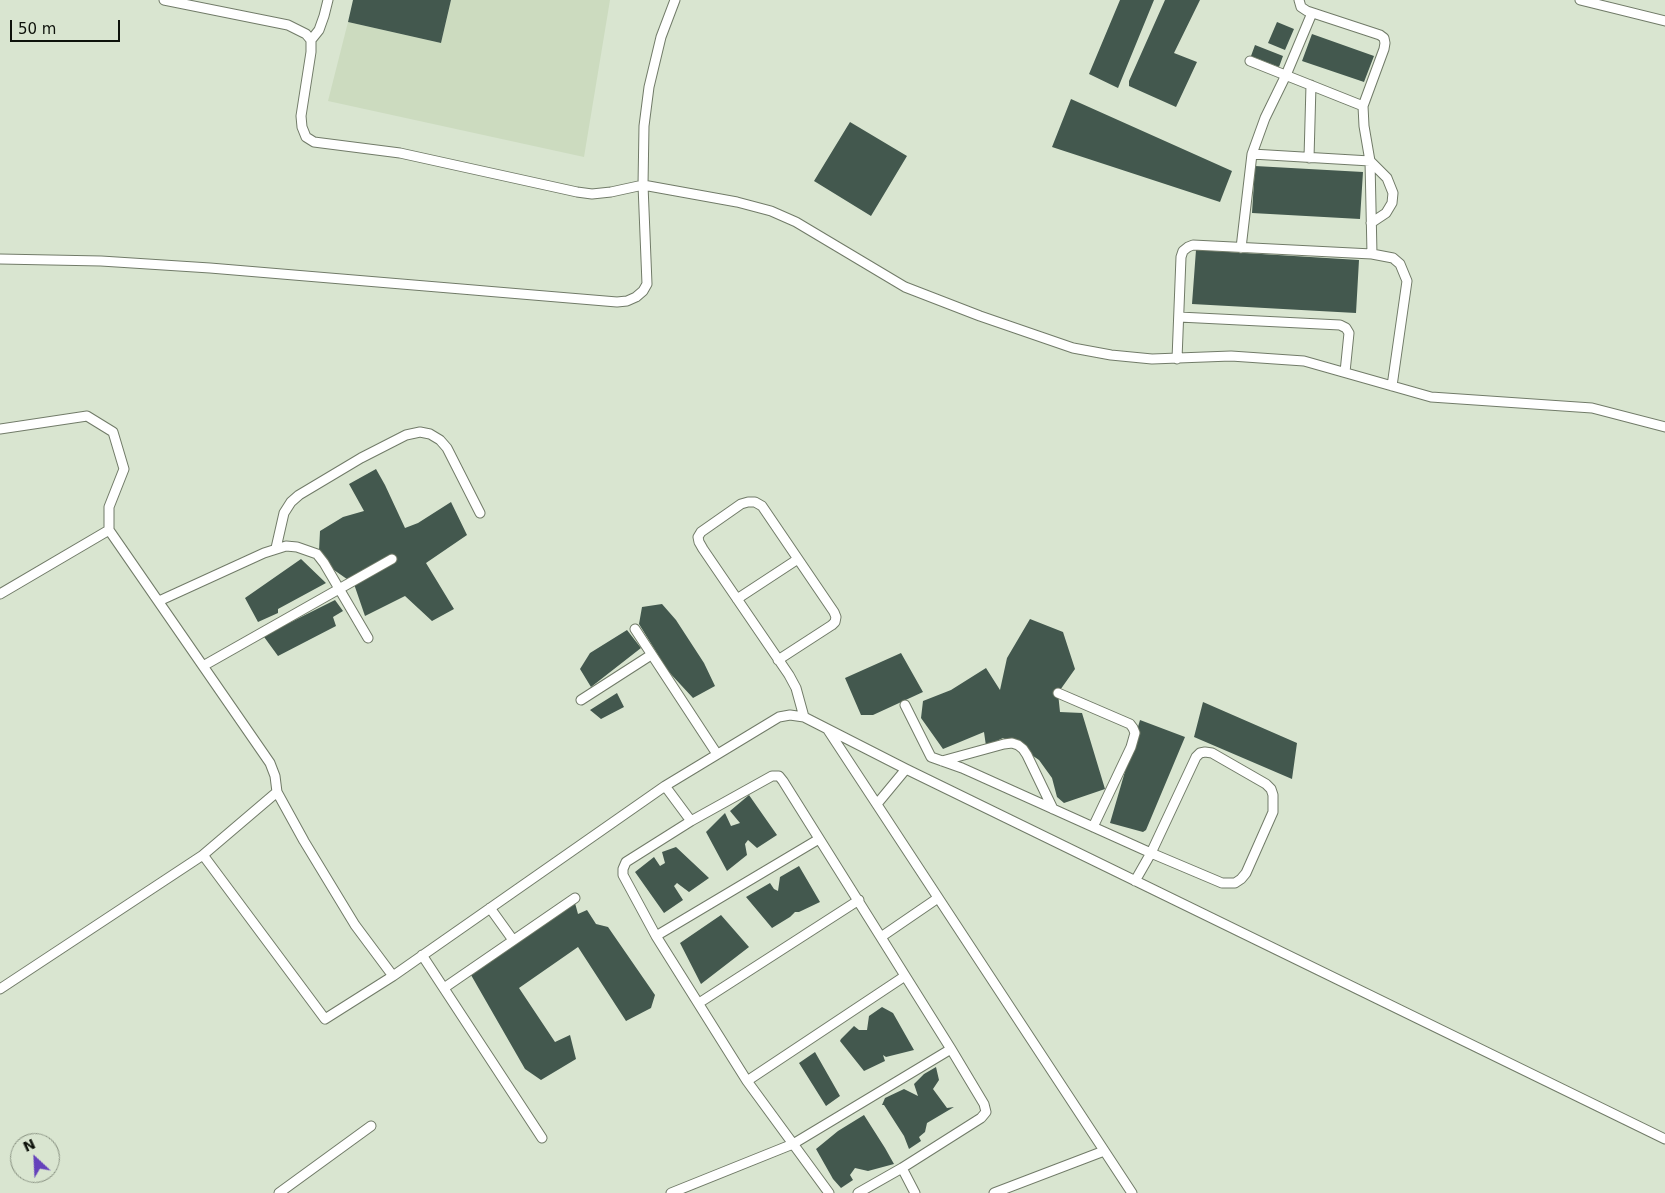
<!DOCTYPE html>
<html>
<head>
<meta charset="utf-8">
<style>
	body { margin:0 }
	#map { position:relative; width:1665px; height:1193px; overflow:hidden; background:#d9e5d0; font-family:"DejaVu Sans",sans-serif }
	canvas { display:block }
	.north { position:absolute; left:10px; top:1133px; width:50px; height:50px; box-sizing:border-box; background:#d9e5d0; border:1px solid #889181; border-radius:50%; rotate:335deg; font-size:14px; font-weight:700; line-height:20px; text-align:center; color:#0e120b }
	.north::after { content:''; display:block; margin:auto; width:18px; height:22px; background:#6542bb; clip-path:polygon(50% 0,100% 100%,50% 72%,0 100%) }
	.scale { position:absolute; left:10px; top:20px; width:110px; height:22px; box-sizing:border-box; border:2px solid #0e120b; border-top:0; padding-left:6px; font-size:15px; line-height:18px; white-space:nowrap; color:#0e120b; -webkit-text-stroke:4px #d9e5d0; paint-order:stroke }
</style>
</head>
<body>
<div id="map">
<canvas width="1665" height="1193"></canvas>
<div class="north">N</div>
<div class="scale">50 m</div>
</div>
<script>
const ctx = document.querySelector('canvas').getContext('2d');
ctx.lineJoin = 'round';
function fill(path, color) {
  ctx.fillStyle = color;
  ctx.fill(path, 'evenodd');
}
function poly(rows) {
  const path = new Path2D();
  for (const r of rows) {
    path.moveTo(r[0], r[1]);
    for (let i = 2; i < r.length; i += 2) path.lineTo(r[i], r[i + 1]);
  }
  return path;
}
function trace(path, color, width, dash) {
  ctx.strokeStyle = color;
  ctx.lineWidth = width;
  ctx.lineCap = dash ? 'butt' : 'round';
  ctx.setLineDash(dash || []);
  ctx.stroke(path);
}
fill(poly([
	[451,0,610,0,584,157,328,101,348,22,441,43]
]), '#ccdbbf');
fill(poly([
	[353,0,451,0,441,43,348,22],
	[1120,0,1154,0,1118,88,1089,74],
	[1165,0,1200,0,1174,53,1197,62,1176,107,1129,86,1129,81],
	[1277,22,1294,29,1285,50,1268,43],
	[1312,34,1374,56,1364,82,1302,61],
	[1255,45,1283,56,1279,67,1251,56],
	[1071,99,1232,171,1220,202,1052,147],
	[850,122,907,156,871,216,814,181],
	[1255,166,1363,172,1360,219,1252,213],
	[1196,250,1359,260,1356,313,1192,304],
	[376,469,385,485,405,528,418,523,451,502,467,535,426,563,454,609,432,621,405,596,365,616,354,584,334,570,319,551,320,531,343,517,364,511,349,484],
	[301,559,326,583,278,609,278,613,258,622,245,598],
	[335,600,343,611,333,617,336,626,278,656,259,630,289,623],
	[662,604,676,620,704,663,715,686,693,698,668,671,639,624,642,607],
	[1030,619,1063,632,1075,669,1058,693,1060,712,1082,713,1105,789,1064,803,1057,797,1052,778,1039,760,1020,747,1003,738,986,746,984,732,943,749,921,718,923,701,951,690,986,668,1000,690,1007,658],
	[627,630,641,648,591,687,580,669,590,653],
	[901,653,923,692,873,715,861,715,845,678],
	[617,693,624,707,601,719,590,710],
	[1203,702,1297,743,1292,779,1194,737],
	[1140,720,1185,737,1146,830,1143,832,1110,823],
	[749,795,777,835,757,848,748,840,745,844,747,855,727,871,706,832,725,813,731,826,740,823,730,811],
	[676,847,709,878,689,892,677,883,674,886,683,900,664,913,635,872,654,857,660,866,665,863,662,852],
	[799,866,820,902,799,912,795,912,790,917,772,928,746,897,770,883,774,889,778,891,780,877],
	[575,903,578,914,587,910,596,924,608,927,655,995,651,1008,626,1021,578,947,519,988,555,1042,570,1035,576,1059,541,1080,525,1069,471,975],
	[721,915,749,947,701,984,680,943],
	[882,1007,893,1013,914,1050,886,1057,883,1055,885,1061,864,1071,840,1041,841,1039,854,1026,859,1030,867,1030,869,1016],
	[815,1052,840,1096,826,1106,799,1063],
	[936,1067,939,1080,933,1089,947,1108,954,1107,927,1123,925,1132,919,1137,921,1141,909,1149,904,1136,884,1105,882,1105,885,1098,904,1089,918,1096,914,1084,924,1074],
	[864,1115,885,1148,894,1164,868,1171,855,1168,850,1175,853,1180,841,1188,833,1179,816,1149,838,1131]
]), '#43584e');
const service = poly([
	[164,0,288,25,306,34,311,40],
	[328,0,324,16,319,30,311,40,311,52,301,116,302,127,306,137,314,142,400,153,577,192,592,194,611,192,643,185,737,202,771,211,796,222,905,287,980,316,1073,348,1111,355,1152,359,1231,356,1304,361,1431,397,1592,408,1665,427],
	[1299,0,1301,7,1307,11,1380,35,1384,38,1385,43,1384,49,1363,106,1364,126,1370,161,1372,254],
	[1580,0,1665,21],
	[1250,61,1363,106],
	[1252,154,1370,161,1387,178,1393,193,1392,203,1386,213,1371,223],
	[1309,158,1311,85],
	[1241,248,1252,154,1265,118,1286,75,1312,13],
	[0,259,101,261,210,268,617,302,627,301,636,297,643,291,647,284,643,185,644,126,649,87,661,37,675,0],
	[1179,317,1340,325,1346,328,1349,333,1345,372],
	[1177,359,1181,257,1183,251,1188,247,1193,245,1372,254,1393,258,1400,264,1407,281,1392,386],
	[0,429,87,416,113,432,124,469,109,507,109,530,270,763,275,776,277,792,203,855],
	[276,548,284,513,291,502,299,495,361,458,406,435,420,432,430,434,440,440,447,448,480,513],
	[0,594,109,530],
	[737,599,798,559],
	[159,601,264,553,286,546,297,547,317,554,324,563,368,638],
	[635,629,717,754],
	[778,660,832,625,835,622,836,617,834,612,762,506,755,502,748,502,741,504,701,532,698,537,699,542,703,549,789,675,796,688,804,717],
	[203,666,392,559],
	[1058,693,1130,724,1133,728,1135,733,1131,747,1093,827],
	[581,700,651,655],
	[905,705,931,757,962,768,1151,853,1222,883,1235,883,1241,879,1246,873,1273,812,1273,795,1271,789,1266,784,1212,753,1205,752,1200,753,1196,757,1151,853,1135,881],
	[828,730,1132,1193],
	[942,761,1004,744,1012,743,1018,745,1023,749,1027,755,1053,809],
	[665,786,691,821],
	[277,792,304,841,355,925,393,976],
	[877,804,906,769],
	[490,908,513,940],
	[656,936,819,839],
	[881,937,938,898],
	[422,955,542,1138],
	[444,988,575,898],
	[0,989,203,855,325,1019,393,976,665,786,779,717,790,715,804,717,906,769,1665,1139],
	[699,1003,859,900],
	[747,1081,905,976],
	[902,1168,915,1193],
	[279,1193,371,1126],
	[671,1193,793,1144,951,1049],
	[829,1193,747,1081,656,936,623,875,623,869,626,862,691,821,772,776,779,776,783,781,951,1049,984,1104,986,1112,981,1118,902,1168,858,1193],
	[994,1193,1104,1151]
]);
trace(service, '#717b68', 11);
trace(service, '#fff', 9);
</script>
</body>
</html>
